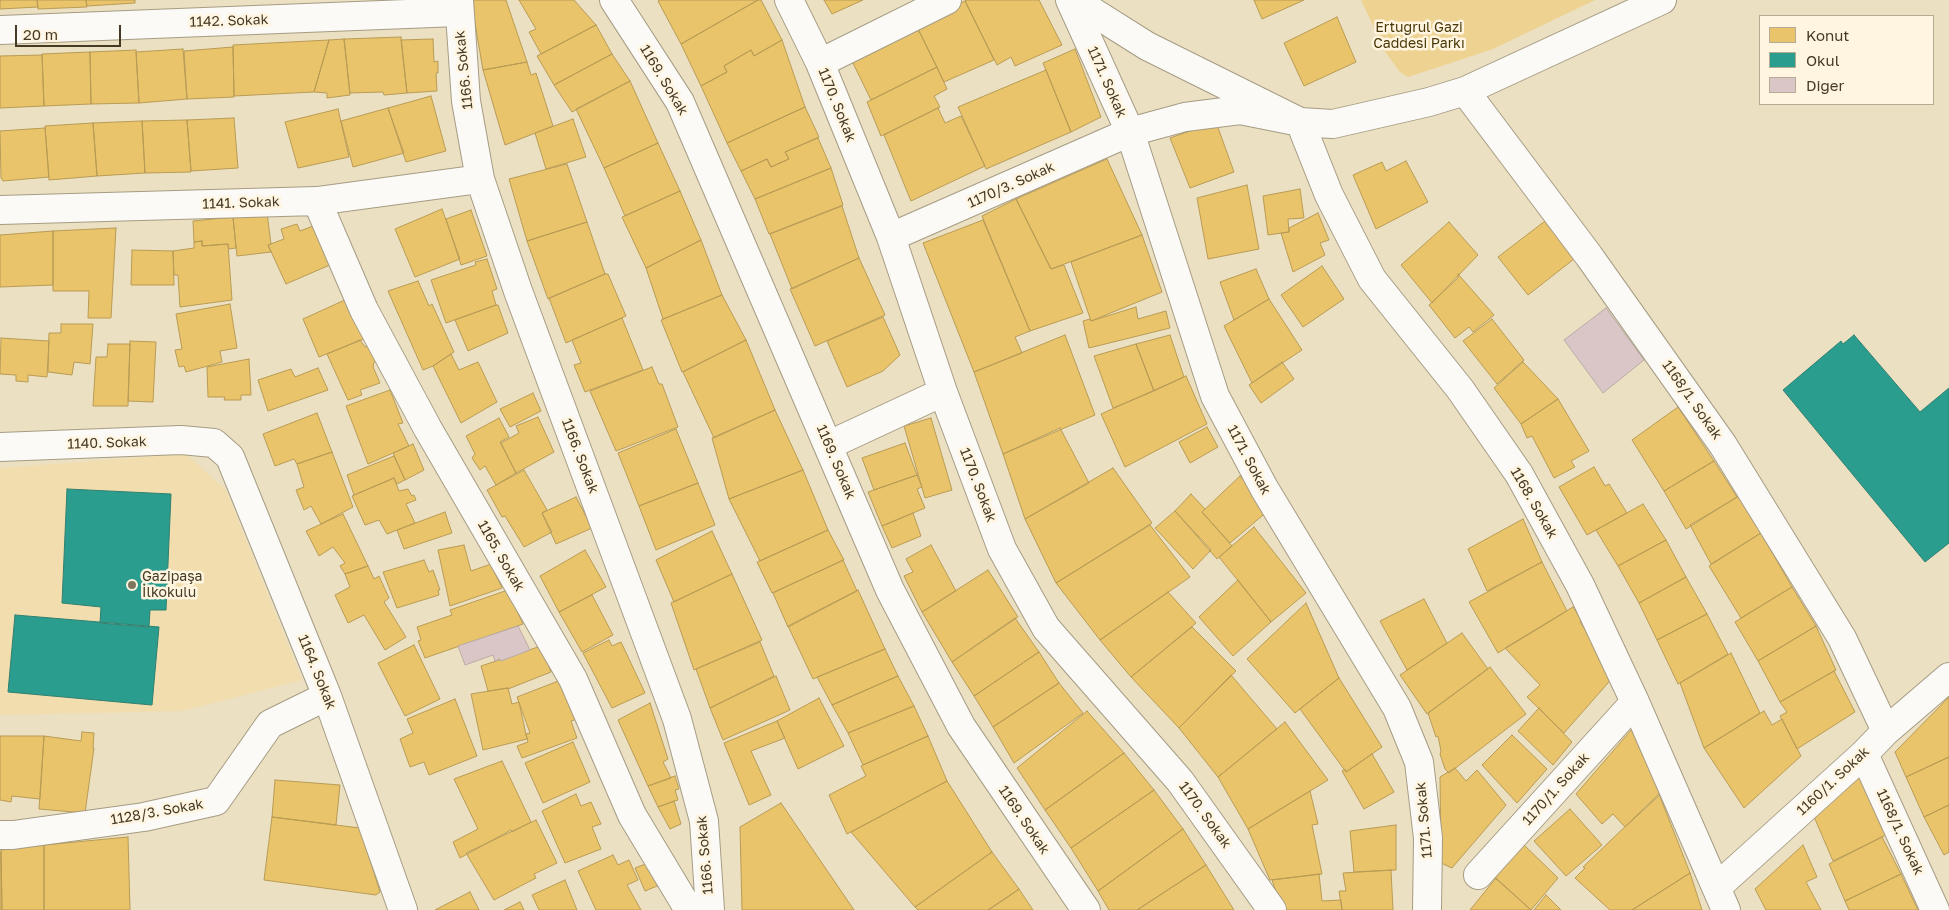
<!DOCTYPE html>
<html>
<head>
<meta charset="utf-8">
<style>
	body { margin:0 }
	#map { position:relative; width:1949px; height:910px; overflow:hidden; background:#ece0c2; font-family:"Golos Text",sans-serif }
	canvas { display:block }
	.legend { position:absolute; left:1759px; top:15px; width:175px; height:90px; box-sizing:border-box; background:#fff5e0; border:1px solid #b5ab95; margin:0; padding:6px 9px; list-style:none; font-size:15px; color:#453b25 }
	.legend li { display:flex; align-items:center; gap:10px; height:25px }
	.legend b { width:25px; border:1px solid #b5ab95 }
	.scale { position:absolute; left:15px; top:25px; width:106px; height:22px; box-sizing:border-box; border:2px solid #453b25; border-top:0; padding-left:6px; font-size:15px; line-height:18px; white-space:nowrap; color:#453b25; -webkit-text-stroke:4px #fff5e0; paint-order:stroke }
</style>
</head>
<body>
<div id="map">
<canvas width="1949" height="910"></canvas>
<ul class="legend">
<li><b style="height:14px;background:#e9c46a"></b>Konut</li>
<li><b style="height:14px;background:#2a9d8f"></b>Okul</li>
<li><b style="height:14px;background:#dac6c7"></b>Diğer</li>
</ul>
<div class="scale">20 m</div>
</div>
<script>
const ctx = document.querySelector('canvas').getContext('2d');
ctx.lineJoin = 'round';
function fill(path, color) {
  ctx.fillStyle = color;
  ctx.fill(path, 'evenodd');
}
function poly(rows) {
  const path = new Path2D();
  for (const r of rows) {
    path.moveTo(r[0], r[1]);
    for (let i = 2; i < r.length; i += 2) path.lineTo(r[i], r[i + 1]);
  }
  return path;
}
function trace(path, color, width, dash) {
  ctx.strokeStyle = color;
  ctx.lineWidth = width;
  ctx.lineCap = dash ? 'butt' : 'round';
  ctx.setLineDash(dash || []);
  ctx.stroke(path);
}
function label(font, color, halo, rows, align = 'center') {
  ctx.font = font + ' "Golos Text",sans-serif';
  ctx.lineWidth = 5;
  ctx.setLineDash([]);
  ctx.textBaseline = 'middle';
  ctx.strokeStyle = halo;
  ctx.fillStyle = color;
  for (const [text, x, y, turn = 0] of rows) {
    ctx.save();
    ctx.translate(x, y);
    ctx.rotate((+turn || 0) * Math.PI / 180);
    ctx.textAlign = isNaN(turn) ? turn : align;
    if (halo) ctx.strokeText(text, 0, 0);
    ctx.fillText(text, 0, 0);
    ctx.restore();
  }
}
fill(poly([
	[186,454,226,490,302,680,182,711,0,715,0,468]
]), '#f1ddad');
fill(poly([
	[1361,0,1595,0,1493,49,1408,77,1400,72,1386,53]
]), '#edd291');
const homes = poly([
	[0,0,37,0,38,7,0,9,0,0],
	[37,0,86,0,87,7,38,9,37,0],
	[86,0,135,0,135,3,87,6,86,0],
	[471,0,506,0,527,62,483,70,471,0],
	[519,0,574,0,596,25,541,54,529,32,536,29,519,0],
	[660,0,758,0,681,44,658,1,660,0],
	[758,0,761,0,782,40,754,56,751,50,724,66,727,72,701,86,681,44,758,0],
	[824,0,863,0,832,14,824,0],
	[967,0,1039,0,1062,45,1015,66,1011,57,997,65,965,1,967,0],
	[1254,0,1304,0,1262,19,1254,0],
	[965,1,994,60,944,82,916,25,965,1],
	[1337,17,1356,62,1304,86,1284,43,1337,17],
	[596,25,612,54,554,85,537,56,596,25],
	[916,25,937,67,871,100,851,59,916,25],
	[401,37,407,93,384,95,383,92,350,93,344,39,401,37],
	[344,39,350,95,327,98,327,93,314,92,329,40,344,39],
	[433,39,434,62,438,61,438,73,436,73,437,91,407,93,401,40,433,39],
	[329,40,314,92,234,96,233,45,329,40],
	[782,40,805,107,727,143,701,86,727,72,724,66,732,61,751,50,754,56,782,40],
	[233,47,234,97,187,99,184,51,233,47],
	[183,49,187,99,139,103,136,52,183,49],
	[1075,49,1101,117,1071,132,1043,63,1075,49],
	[136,50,139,103,91,104,90,52,136,50],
	[90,52,91,104,44,106,42,54,90,52],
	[612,54,630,81,572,112,554,85,612,54],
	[42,55,44,106,0,108,0,56,42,55],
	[527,62,531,75,536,73,553,126,505,145,483,70,527,62],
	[937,67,947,89,934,96,940,107,881,136,867,102,937,67],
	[1046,70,1071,132,986,169,958,107,1046,70],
	[630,81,658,143,604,168,576,109,630,81],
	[431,96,446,151,406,162,388,108,431,96],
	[805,107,819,137,785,152,789,159,771,167,767,159,741,171,727,143,805,107],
	[388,108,404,153,353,167,341,121,388,108],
	[938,108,945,123,961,116,985,166,911,201,884,135,938,108],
	[338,109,349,157,298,168,285,122,338,109],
	[234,118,238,168,191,171,187,120,234,118],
	[573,119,586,157,546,169,535,133,573,119],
	[187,120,191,172,145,173,142,121,187,120],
	[142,121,145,173,97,176,93,123,142,121],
	[1216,122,1234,172,1190,188,1170,138,1216,122],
	[93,123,97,176,49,180,45,126,93,123],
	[45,128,49,177,3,181,1,178,0,131,45,128],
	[818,138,831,168,755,199,741,171,767,159,771,167,789,159,785,152,818,138],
	[658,143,680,191,625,216,604,168,658,143],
	[1107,159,1142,235,1051,269,1016,199,1107,159],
	[1406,161,1428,202,1376,229,1353,175,1382,162,1386,171,1406,161],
	[567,164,587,222,527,241,509,179,567,164],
	[831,168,843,205,769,234,755,199,831,168],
	[1247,185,1259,249,1208,259,1197,198,1247,185],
	[1300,189,1304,218,1288,219,1289,232,1268,235,1263,196,1300,189],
	[680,191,701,240,646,268,622,217,680,191],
	[1016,199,1051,269,1064,265,1083,313,1030,331,982,216,1016,199],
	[842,206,859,258,792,289,770,234,842,206],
	[442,209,460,259,415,277,395,229,442,209],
	[471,210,487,256,461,265,446,219,471,210],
	[267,213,271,244,268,245,271,252,237,256,233,217,267,213],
	[1318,213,1329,240,1320,243,1325,255,1293,272,1281,233,1289,232,1289,228,1318,213],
	[233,217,236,248,229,249,228,244,202,246,202,241,194,242,193,221,233,217],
	[983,220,1030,331,1015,337,1022,353,974,372,923,243,983,220],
	[1545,221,1574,259,1528,295,1498,257,1545,221],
	[587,222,605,274,548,299,527,241,587,222],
	[1449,222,1478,255,1432,303,1401,265,1449,222],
	[321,223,339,261,286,284,268,245,284,239,281,229,297,224,300,231,321,223],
	[116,228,111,318,88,318,89,291,53,291,53,231,116,228],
	[53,231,53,285,0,287,0,235,53,231],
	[1142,235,1162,292,1091,321,1071,262,1142,235],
	[701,240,722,295,663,319,646,268,701,240],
	[202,241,202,246,228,244,232,300,180,307,178,275,174,275,173,251,194,248,194,242,202,241],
	[132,250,173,251,174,285,131,285,132,250],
	[859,258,885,315,815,346,790,289,859,258],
	[487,259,497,289,492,291,496,305,446,323,431,280,476,265,475,262,487,259],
	[1322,266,1344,299,1303,327,1281,295,1322,266],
	[1256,269,1269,299,1234,320,1220,282,1256,269],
	[605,274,608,274,626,316,566,343,549,298,605,274],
	[1458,274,1494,315,1473,332,1469,327,1455,338,1429,305,1458,278,1458,274],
	[418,281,429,306,432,304,454,352,433,366,423,370,388,291,418,281],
	[722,295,746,340,682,372,661,320,722,295],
	[347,299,364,339,319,357,303,319,347,299],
	[1269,299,1302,350,1252,383,1224,326,1269,299],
	[230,304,237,348,220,351,222,362,186,372,184,366,179,367,175,350,182,349,176,314,230,304],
	[496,305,498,305,508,333,468,351,455,320,496,305],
	[1136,307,1138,319,1166,311,1170,328,1089,348,1083,321,1090,319,1091,321,1136,307],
	[883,317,900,355,883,371,847,387,827,341,883,317],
	[622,318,643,370,585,392,574,365,581,363,572,340,622,318],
	[1492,319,1524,360,1497,384,1463,341,1492,319],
	[61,324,93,324,90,364,74,362,72,375,48,372,49,333,61,333,61,324],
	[1065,335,1095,415,1003,454,974,372,1065,335],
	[1170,335,1184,377,1154,391,1136,344,1170,335],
	[1,338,49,341,47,377,28,375,28,382,16,381,16,375,0,374,1,338],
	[360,340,365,347,371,344,379,360,374,362,373,367,380,383,360,390,362,395,348,400,327,354,360,340],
	[746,340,775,410,714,438,683,372,746,340],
	[130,341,156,342,153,402,128,401,130,341],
	[108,344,130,344,128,406,93,406,96,357,107,357,108,344],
	[1136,344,1154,391,1113,408,1094,356,1136,344],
	[451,354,459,370,478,362,497,402,461,423,433,366,451,354],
	[249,359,251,395,241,395,241,400,224,400,225,397,208,397,207,367,249,359],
	[1282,362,1294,379,1261,403,1249,385,1282,362],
	[1523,362,1558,399,1521,424,1494,388,1523,362],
	[652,367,659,384,662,384,678,427,616,451,590,391,652,367],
	[318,368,328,390,268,411,258,380,291,369,295,377,318,368],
	[1186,376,1207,424,1125,467,1101,414,1186,376],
	[390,390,403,423,398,424,409,446,368,464,346,406,390,390],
	[533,393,541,411,510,427,500,409,533,393],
	[1558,399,1589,451,1571,461,1575,467,1554,478,1532,436,1527,438,1521,424,1558,399],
	[1678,407,1714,461,1664,491,1632,440,1678,407],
	[775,410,803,470,729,499,712,438,775,410],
	[317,413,332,452,297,464,294,459,275,466,263,434,317,413],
	[538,417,554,452,516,473,501,443,519,433,516,426,538,417],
	[499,418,509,437,500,442,516,473,496,485,485,466,480,470,472,458,475,454,466,436,499,418],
	[931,418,952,490,925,498,904,426,931,418],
	[1207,427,1218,447,1190,463,1179,442,1207,427],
	[1060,428,1089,483,1025,519,1003,454,1060,428],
	[676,429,698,483,639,506,618,453,676,429],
	[905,443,917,475,874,490,862,458,905,443],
	[413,444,424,470,405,480,393,453,413,444],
	[332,452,353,507,321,524,311,506,304,510,296,490,304,487,297,464,332,452],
	[394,456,405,480,397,484,394,478,354,495,347,475,394,456],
	[1714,461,1737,497,1686,529,1664,491,1714,461],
	[1594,467,1605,486,1609,484,1627,513,1587,535,1559,487,1594,467],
	[1113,468,1152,523,1056,583,1025,519,1113,468],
	[524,470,547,510,542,513,552,532,524,547,505,516,502,517,487,490,524,470],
	[803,470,828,530,760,561,729,499,803,470],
	[917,475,922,487,917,489,925,508,882,526,868,492,917,475],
	[1240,476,1269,510,1230,543,1202,512,1240,476],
	[394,478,399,491,408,489,412,496,414,495,416,500,406,504,415,523,387,534,379,520,365,525,352,496,394,478],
	[698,483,715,525,656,550,639,506,698,483],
	[1191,494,1205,509,1202,512,1232,546,1217,559,1175,511,1191,494],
	[1739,496,1761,533,1711,564,1690,525,1739,496],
	[576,497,592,528,556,544,542,513,576,497],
	[1643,504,1666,540,1618,566,1596,530,1643,504],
	[1175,511,1211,550,1193,569,1155,528,1175,511],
	[445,512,452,533,404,549,397,530,445,512],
	[913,513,921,536,892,548,882,526,913,513],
	[343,514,368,566,345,574,340,566,345,563,333,547,319,556,306,531,343,514],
	[1523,519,1542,562,1487,591,1468,549,1523,519],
	[1150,525,1190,577,1100,640,1056,583,1150,525],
	[1254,527,1306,593,1271,622,1219,557,1254,527],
	[828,530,844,560,772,593,757,562,828,530],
	[712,531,732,574,674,602,656,560,712,531],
	[1761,533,1792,587,1741,618,1709,566,1761,533],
	[1666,540,1686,577,1639,603,1618,566,1666,540],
	[464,545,471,571,491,564,502,588,450,606,438,550,464,545],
	[931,545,956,591,922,612,904,576,913,572,906,559,931,545],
	[585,550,606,587,559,612,540,576,585,550],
	[424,560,429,572,433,570,440,590,438,590,439,595,397,608,383,572,424,560],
	[843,560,857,591,788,627,773,593,843,560],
	[1542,562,1567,611,1498,653,1469,602,1542,562],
	[368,566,374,579,379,576,389,598,384,602,406,637,385,650,364,615,348,623,335,595,350,587,345,574,368,566],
	[988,570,1018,617,952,662,922,612,988,570],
	[732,574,762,640,694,670,671,603,732,574],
	[1686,577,1707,614,1657,640,1639,603,1686,577],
	[1238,580,1271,622,1233,656,1199,617,1238,580],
	[1792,587,1816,626,1758,661,1735,622,1792,587],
	[508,590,523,624,425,658,418,641,421,640,417,627,452,615,450,610,508,590],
	[858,590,885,649,813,679,788,626,858,590],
	[1168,592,1196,623,1131,677,1100,640,1168,592],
	[592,595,613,635,582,652,559,612,592,595],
	[1424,599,1447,643,1407,670,1380,621,1424,599],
	[1306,603,1339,678,1295,713,1247,659,1306,603],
	[1573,607,1581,619,1580,622,1600,650,1596,653,1615,675,1564,733,1527,697,1540,685,1505,648,1573,607],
	[1707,614,1728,654,1678,684,1657,640,1707,614],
	[1015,618,1039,652,974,696,952,662,1015,618],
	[1816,626,1836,670,1780,702,1758,661,1816,626],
	[1192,627,1236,671,1179,728,1131,677,1192,627],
	[1462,633,1488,669,1427,714,1400,675,1462,633],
	[609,640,612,646,621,642,645,693,612,708,583,653,609,640],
	[760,642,774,676,710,708,696,669,760,642],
	[414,645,440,699,405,716,378,663,414,645],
	[541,646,551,672,508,689,508,688,488,691,481,666,541,646],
	[885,649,898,676,832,705,817,677,885,649],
	[1039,652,1059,683,993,727,974,696,1039,652],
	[1731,653,1760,713,1704,748,1680,683,1731,653],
	[1490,667,1526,714,1449,773,1445,769,1440,754,1441,751,1438,736,1436,737,1428,713,1490,667],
	[1834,671,1855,712,1797,749,1780,716,1787,712,1780,702,1834,671],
	[1231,675,1277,729,1218,777,1179,728,1231,675],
	[776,676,790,710,723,740,710,708,776,676],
	[898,676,914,706,848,733,832,705,898,676],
	[1339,678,1382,747,1346,772,1300,709,1339,678],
	[561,680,577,719,571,721,577,738,522,758,517,746,528,742,526,734,530,733,517,697,561,680],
	[1059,683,1083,713,1014,763,993,727,1059,683],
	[508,688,512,704,519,702,527,739,483,750,471,694,508,688],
	[1949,697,1949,757,1906,777,1895,752,1949,697],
	[819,698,844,746,798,769,777,721,819,698],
	[455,699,477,756,429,775,424,762,410,767,400,739,413,733,407,719,455,699],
	[650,703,668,759,663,762,671,778,648,786,618,720,650,703],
	[914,706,928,736,863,765,848,733,914,706],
	[1539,708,1572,742,1553,765,1518,731,1539,708],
	[1087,711,1124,753,1045,810,1017,768,1087,711],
	[1764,711,1772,725,1782,719,1801,756,1744,808,1704,748,1764,711],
	[777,721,785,738,751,751,771,795,749,805,724,743,777,721],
	[1285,722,1328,780,1248,829,1218,777,1285,722],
	[1632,729,1663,792,1625,827,1613,814,1602,824,1576,794,1632,729],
	[82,732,94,733,93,748,94,748,85,813,39,809,44,736,81,741,82,732],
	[1512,735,1547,769,1517,803,1482,765,1512,735],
	[0,736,44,736,40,799,12,796,11,802,0,800,0,736],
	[928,736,947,781,847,834,829,795,866,776,861,766,863,765,928,736],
	[573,742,590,782,543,803,525,763,573,742],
	[1124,753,1154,790,1071,848,1045,810,1124,753],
	[1372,754,1394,792,1364,809,1342,771,1345,769,1346,772,1372,754],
	[1949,757,1949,805,1924,817,1906,777,1949,757],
	[502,761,531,822,512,832,511,830,460,858,453,842,478,829,454,779,502,761],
	[1455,768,1466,781,1477,770,1506,805,1452,868,1441,863,1440,777,1455,768],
	[1862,772,1886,835,1833,861,1812,812,1862,772],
	[675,776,679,789,675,790,678,800,658,807,648,786,675,776],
	[275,780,340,785,336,825,272,817,275,780],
	[947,781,992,852,915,907,851,832,947,781],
	[1154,790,1183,829,1098,891,1071,848,1154,790],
	[1310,791,1318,824,1312,825,1322,874,1270,880,1248,829,1310,791],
	[576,794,581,806,591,802,601,824,592,827,601,849,565,863,542,811,576,794],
	[1659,794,1690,873,1632,910,1610,910,1575,878,1585,868,1583,867,1659,794],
	[674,801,681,824,670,829,658,807,674,801],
	[781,803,854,910,742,910,740,827,781,803],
	[1949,805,1949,852,1944,855,1924,817,1949,805],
	[1570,809,1602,845,1566,876,1534,841,1570,809],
	[272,817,360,828,380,892,376,895,264,880,272,817],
	[536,820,557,863,534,874,536,878,494,900,466,853,536,820],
	[1396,825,1396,870,1354,872,1350,831,1396,825],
	[1183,829,1206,865,1137,910,1109,910,1098,891,1183,829],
	[128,837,130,910,44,910,44,845,128,837],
	[1882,837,1901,874,1845,901,1829,864,1882,837],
	[1523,844,1558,878,1531,910,1494,877,1523,844],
	[44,845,44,910,2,910,1,850,44,845],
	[1803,845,1817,877,1806,882,1821,910,1766,910,1755,889,1803,845],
	[0,852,1,852,2,910,0,910,0,852],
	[992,852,1019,889,988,910,918,910,915,907,992,852],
	[613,855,618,865,629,860,638,880,627,885,641,910,596,910,578,871,613,855],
	[656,860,667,882,645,891,635,868,656,860],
	[1206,865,1234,910,1137,910,1206,865],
	[1391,870,1393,910,1342,910,1339,891,1346,891,1343,873,1391,870],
	[1690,873,1702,910,1632,910,1690,873],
	[1319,874,1322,901,1341,900,1342,910,1282,910,1272,880,1319,874],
	[1901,874,1918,910,1849,910,1845,901,1901,874],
	[1496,878,1531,910,1470,910,1496,878],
	[565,880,577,910,539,910,532,895,565,880],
	[1019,889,1033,910,988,910,1008,897,1019,889],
	[470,892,479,910,435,910,470,892],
	[1546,895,1561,910,1534,910,1546,895],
	[520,902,524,910,504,910,520,902]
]);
fill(homes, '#e9c46a');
trace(homes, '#b89b55', 1);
const schools = poly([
	[1854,335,1920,412,1949,388,1949,543,1925,562,1783,390,1841,341,1843,344,1854,335],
	[67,489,171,494,166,610,150,610,149,627,100,623,101,607,62,603,67,489],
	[15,615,159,627,152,705,8,692,15,615]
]);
fill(schools, '#2a9d8f');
trace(schools, '#32806f', 1);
const building = poly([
	[1606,308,1644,360,1603,393,1564,340,1606,308],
	[518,626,530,650,501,661,500,659,495,661,493,655,465,665,458,646,518,626]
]);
fill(building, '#dac6c7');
trace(building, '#b8aba5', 1);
const minor = poly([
	[459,0,466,101,480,179,518,291,677,719,704,821,710,910],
	[614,0,680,102,890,590,961,726,1086,910],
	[789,0,820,63,891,237,943,392,1002,549,1046,628,1180,781,1272,910],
	[1070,0,1130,132,1215,396,1264,488,1397,708,1419,762,1428,838,1427,910],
	[1074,0,1147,46,1300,122,1329,195,1372,279,1460,389,1519,474,1580,585,1635,702,1726,910],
	[0,30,458,12],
	[820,63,947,0],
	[1465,91,1589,256,1723,445,1842,638,1886,731],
	[317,201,364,310,428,429,573,679,632,815,689,910],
	[0,210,317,201,480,179],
	[891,237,1130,132,1185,117,1240,110,1300,122,1333,124,1429,102,1465,91,1662,0],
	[829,445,943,392],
	[0,447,181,440,214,443,230,457,327,696,403,910],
	[1864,754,1935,910],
	[0,835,13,835,144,817,216,801,270,724,327,696],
	[1478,875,1635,702],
	[1717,887,1864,754,1886,731,1949,677]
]);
trace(minor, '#a59c84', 30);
trace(minor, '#fcfaf6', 28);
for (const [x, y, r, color] of [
	[132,585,5,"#7f755c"]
]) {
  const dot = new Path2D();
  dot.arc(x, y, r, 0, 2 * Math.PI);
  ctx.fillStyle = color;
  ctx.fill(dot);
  trace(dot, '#fff5e0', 2);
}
label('14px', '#453b25', '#fff5e0', [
	["1142. Sokak",229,21,-2],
	["1166. Sokak",464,70,-96],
	["1169. Sokak",664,80,59],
	["1171. Sokak",1107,82,66],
	["1170. Sokak",837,105,68],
	["1170/3. Sokak",1011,185,-24],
	["1141. Sokak",241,203,-2],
	["1168/1. Sokak",1692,400,55],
	["1140. Sokak",107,443,-2],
	["1166. Sokak",580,456,69],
	["1171. Sokak",1249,460,62],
	["1169. Sokak",836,462,67],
	["1170. Sokak",978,485,69],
	["1168. Sokak",1534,503,60],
	["1165. Sokak",501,556,60],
	["1164. Sokak",317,672,68],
	["1160/1. Sokak",1833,781,-43],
	["1170/1. Sokak",1556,789,-48],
	["1128/3. Sokak",157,812,-10],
	["1170. Sokak",1205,815,54],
	["1169. Sokak",1024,820,56],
	["1171. Sokak",1424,820,-95],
	["1168/1. Sokak",1900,832,65],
	["1166. Sokak",705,855,-95]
]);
label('14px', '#4a3808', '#fff5e0', [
	["Ertuğrul Gazi",1419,28],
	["Caddesi Parkı",1419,44]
]);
label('14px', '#453b25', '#fff5e0', [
	["Gazipaşa",142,577],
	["İlkokulu",142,593]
], 'left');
</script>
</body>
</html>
